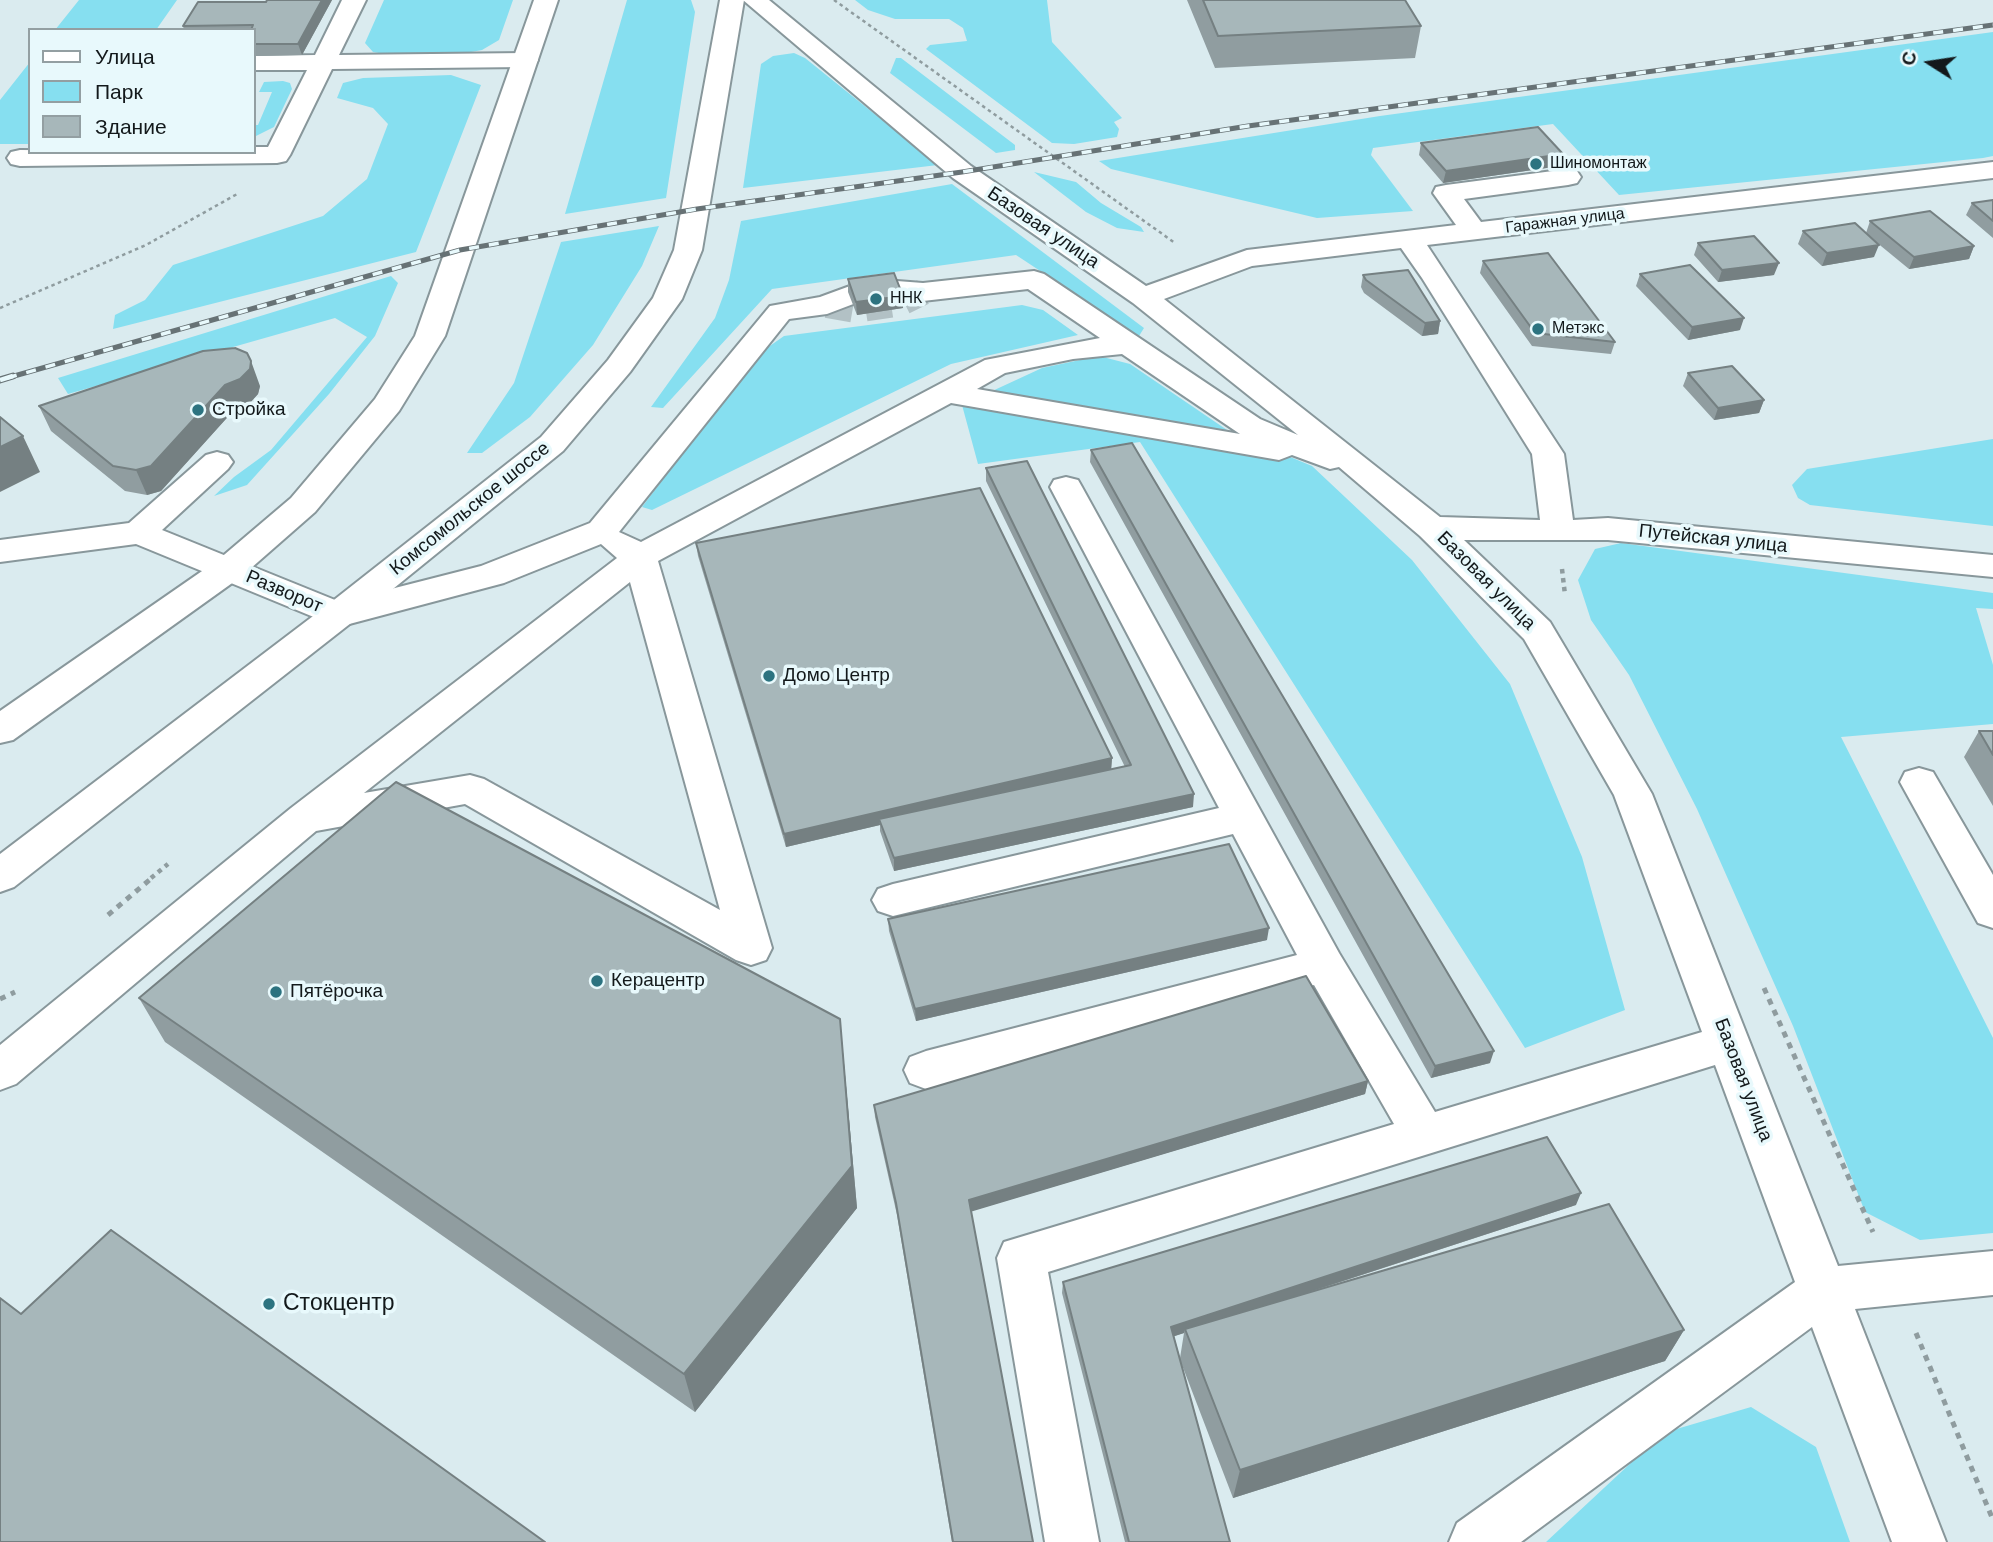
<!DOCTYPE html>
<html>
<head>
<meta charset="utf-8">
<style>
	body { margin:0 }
	#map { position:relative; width:1993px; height:1542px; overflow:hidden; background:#daebef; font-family:Arial,sans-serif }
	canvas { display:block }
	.legend { position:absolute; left:28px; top:28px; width:228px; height:126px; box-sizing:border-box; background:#e8f9fc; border:2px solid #939fa2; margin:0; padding:9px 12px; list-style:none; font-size:21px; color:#13191b }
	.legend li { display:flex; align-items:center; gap:14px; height:35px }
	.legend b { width:35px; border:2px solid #939fa2 }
	.north { position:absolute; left:1895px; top:28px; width:70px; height:70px; -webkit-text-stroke:5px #e8f9fc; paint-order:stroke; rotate:282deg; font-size:19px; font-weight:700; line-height:28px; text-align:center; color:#13191b }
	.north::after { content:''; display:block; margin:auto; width:24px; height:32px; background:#13191b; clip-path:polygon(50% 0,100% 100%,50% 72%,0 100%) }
</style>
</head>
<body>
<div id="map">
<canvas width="1993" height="1542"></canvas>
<ul class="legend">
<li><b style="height:9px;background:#fff"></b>Улица</li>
<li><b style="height:19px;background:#86dff0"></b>Парк</li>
<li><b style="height:19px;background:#a7b7ba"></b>Здание</li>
</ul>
<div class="north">С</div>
</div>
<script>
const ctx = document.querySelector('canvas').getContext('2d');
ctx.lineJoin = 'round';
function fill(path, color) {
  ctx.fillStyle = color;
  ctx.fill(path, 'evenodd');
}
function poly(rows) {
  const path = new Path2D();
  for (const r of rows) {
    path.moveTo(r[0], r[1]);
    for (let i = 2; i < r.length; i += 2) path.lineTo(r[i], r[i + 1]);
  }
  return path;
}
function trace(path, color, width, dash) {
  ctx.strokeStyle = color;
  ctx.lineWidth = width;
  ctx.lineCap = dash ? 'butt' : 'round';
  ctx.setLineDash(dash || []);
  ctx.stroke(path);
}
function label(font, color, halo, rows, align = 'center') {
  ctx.font = font + ' Arial,sans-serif';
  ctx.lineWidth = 7;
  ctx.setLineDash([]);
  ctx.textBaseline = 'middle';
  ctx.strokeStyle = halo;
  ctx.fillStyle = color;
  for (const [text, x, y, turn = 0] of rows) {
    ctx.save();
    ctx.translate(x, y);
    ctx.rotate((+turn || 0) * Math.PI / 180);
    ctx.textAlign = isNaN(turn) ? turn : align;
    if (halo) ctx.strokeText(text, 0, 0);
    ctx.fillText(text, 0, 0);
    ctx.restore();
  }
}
fill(poly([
	[79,0,177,0,156,30,55,30],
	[384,0,513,0,499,40,482,50,455,55,396,56,373,52,365,43],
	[627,0,691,0,695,12,666,198,565,214],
	[855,0,1047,0,1052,42,1122,118,1114,122,1119,129,1117,137,1074,144,1052,143,926,49,930,45,967,41,963,28,949,19,895,19,868,10],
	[1993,32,1993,156,1983,158,1619,195,1553,124,1373,148,1371,155,1413,211,1317,218,1111,169,1099,161,1380,116],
	[794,53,805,58,938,165,743,188,761,64,773,56],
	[896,58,901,58,1015,145,1015,150,996,153,890,73],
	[30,62,30,144,0,144,0,100],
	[451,75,481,85,416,252,113,329,115,315,145,300,173,265,323,216,367,179,388,124,373,108,337,98,343,83,363,78],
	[283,81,290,83,292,89,274,127,254,137,254,125,258,125,272,92,259,92,264,82],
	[1034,172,1076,182,1101,203,1141,227,1144,232,1117,228,1086,212],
	[952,184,1144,328,1139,336,1016,255,772,289,663,408,651,407,715,318,729,280,741,221],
	[659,226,642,266,593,345,530,417,482,453,467,453,514,383,561,242],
	[391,276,398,283,375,336,329,394,247,485,214,496,234,477,271,450,367,337,335,318,68,394,58,378],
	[1022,305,1043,310,1078,335,951,364,652,510,642,507,757,355,784,336],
	[1099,356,1130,364,1230,432,1312,466,1412,560,1510,684,1582,857,1625,1010,1525,1048,1140,442,978,464,962,405,1042,368],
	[1993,439,1993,526,1810,505,1798,498,1792,485,1807,469],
	[1621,543,1993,593,1993,609,1976,608,1993,665,1993,724,1841,737,1993,1038,1993,1233,1920,1240,1865,1212,1793,1026,1697,809,1629,675,1591,620,1578,580,1595,549],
	[1751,1407,1816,1447,1850,1542,1546,1542,1663,1433]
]), '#86dff0');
trace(poly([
	[827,305,856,310,901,303,923,292]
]), '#b2c1c5', 26, [26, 13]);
const minor = poly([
	[342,0,366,0,339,55,526,53,535,55,538,60,535,65,526,67,332,69,290,155,286,161,277,163,20,166,11,164,7,158,11,152,20,150,254,152,254,147,268,147,307,70,254,70,254,56,315,55,342,0],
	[743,0,769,0,971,166,1146,286,1247,250,1456,225,1433,193,1436,187,1446,185,1568,169,1577,171,1581,177,1577,183,1568,185,1464,199,1481,222,1993,162,1993,178,1427,245,1564,454,1573,520,1608,518,1993,555,1993,577,1608,540,1464,540,1550,622,1652,794,1838,1266,1993,1251,1993,1295,1855,1309,1946,1542,1892,1542,1812,1327,1521,1542,1449,1542,1457,1523,1795,1282,1715,1065,1048,1272,1099,1542,1045,1542,997,1258,1004,1242,1394,1124,1314,985,926,1089,910,1083,904,1070,910,1057,926,1051,1297,955,1233,834,893,916,878,911,872,900,878,889,893,884,1219,808,1050,487,1054,480,1066,477,1078,480,1082,487,1339,953,1435,1112,1702,1032,1614,795,1524,639,1420,536,1339,467,1330,469,1292,455,1279,460,951,403,658,561,772,948,766,960,751,965,736,960,465,804,316,831,16,1084,0,1090,0,1045,291,808,617,558,601,544,504,583,338,627,136,544,0,562,0,540,129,523,206,455,217,452,228,455,233,462,228,469,162,530,340,602,481,566,590,523,770,306,820,297,850,286,897,281,923,283,1034,271,1044,274,1260,419,1298,435,1133,303,953,178,743,0],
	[1401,248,1422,278,1532,454,1540,520,1440,517,1164,299,1252,266,1401,248],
	[1028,289,1100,338,985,360,641,542,619,532,789,319,827,314,856,303,897,299,923,301,1028,289],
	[1122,354,1240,434,977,389,1005,373,1073,359,1122,354],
	[630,582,720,910,484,779,470,775,364,793,630,582],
	[1919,768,1933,772,1993,875,1993,928,1978,923,1900,782,1905,772,1919,768]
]);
const major = poly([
	[534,0,558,0,445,336,399,411,315,512,242,576,13,740,0,743,0,711,218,560,291,498,375,399,415,336,534,0],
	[720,0,744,0,702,250,682,299,630,372,563,451,351,623,14,887,0,892,0,854,325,607,541,437,608,360,653,298,674,250,720,0]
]);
trace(minor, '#88979b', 4);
trace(major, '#88979b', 4);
trace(poly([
	[834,0,1175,243],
	[0,308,146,245,239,193]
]), '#8f9c9f', 2.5, [3.5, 3.5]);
trace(poly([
	[1562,569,1565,595],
	[151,878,168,864]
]), '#8f9c9f', 4.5, [4.5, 4.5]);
trace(poly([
	[108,915,153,877],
	[1764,988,1873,1232],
	[0,999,15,992],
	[1916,1333,1993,1520]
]), '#8f9c9f', 5, [6, 6]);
fill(minor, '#fff');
fill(major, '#fff');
const railFar1 = poly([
	[7,378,460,250,697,209,962,172,1248,126,1993,25]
]);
const rail = poly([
	[0,380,13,376]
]);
trace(railFar1, '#677275', 5);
trace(rail, '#677275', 7);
trace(railFar1, '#e8f9fc', 3.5, [10]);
trace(rail, '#e8f9fc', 4.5, [14]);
fill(poly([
	[267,0,332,0,302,55,254,56,254,30,184,30,183,26,266,2],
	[1187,0,1405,0,1421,26,1415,58,1215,68],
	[1421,143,1560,166,1443,183,1419,155],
	[1993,200,1993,238,1966,215,1972,203],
	[1870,221,1974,246,1969,259,1909,269,1870,237,1874,257,1822,266,1798,244,1803,231,1866,233],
	[1698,243,1774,275,1718,282,1694,255],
	[1483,261,1615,342,1611,354,1532,346,1480,273],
	[1640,274,1740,330,1688,340,1636,286],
	[1363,275,1440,321,1438,334,1422,336,1364,293,1361,287],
	[848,279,903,296,903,308,857,315,848,292],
	[1688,373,1764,400,1759,413,1714,420,1683,386],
	[260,386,258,394,249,404,234,410,161,491,147,495,125,491,51,431,39,406],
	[1091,450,1490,1063,1431,1078,1090,462],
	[986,468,1193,807,894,871,880,831,880,825,786,847,698,556,696,543,1112,758,1111,770,1125,767,986,481],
	[1979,731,1993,731,1993,806,1964,757],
	[888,919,1267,940,916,1021,889,931],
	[139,998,840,1019,857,1208,695,1412,165,1042],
	[1368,1081,1365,1094,971,1211,1033,1542,952,1542,897,1215,875,1117,874,1105],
	[1576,1205,1310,1292,1684,1330,1665,1361,1233,1498,1182,1365,1230,1542,1125,1542,1062,1293,1063,1282],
	[1184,1333,1180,1358,1174,1336]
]), '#909da0');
fill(poly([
	[322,0,332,0,302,55,298,44],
	[1563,154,1560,166,1443,183,1446,171],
	[1879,245,1874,257,1822,266,1827,253],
	[1974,246,1969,259,1909,269,1914,257],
	[1779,263,1774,275,1718,282,1722,270],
	[903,296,903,308,857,315,856,302],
	[1744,318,1740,330,1688,340,1692,327],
	[1440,321,1438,334,1422,336,1425,323],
	[251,361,260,386,258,394,249,404,234,410,161,491,147,495,136,470],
	[1764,400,1759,413,1714,420,1718,408],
	[23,436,40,472,0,492,0,447],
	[1112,758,1111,771,879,819,880,825,786,847,784,834],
	[1194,794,1193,807,894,871,894,858],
	[1269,928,1267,940,916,1021,915,1009],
	[840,1019,857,1208,695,1412,684,1374],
	[1494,1051,1490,1063,1431,1078,1435,1066],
	[1368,1081,1365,1094,970,1212,969,1200],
	[1581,1193,1576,1205,1186,1332,1185,1329,1184,1333,1169,1338,1171,1327],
	[1684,1330,1665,1361,1233,1498,1240,1470]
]), '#758082');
const building = poly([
	[267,0,322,0,298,44,254,44,254,30,251,30,253,25,251,25,183,26,198,2,266,2,267,0],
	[1203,0,1405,0,1421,26,1218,36,1203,0],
	[1538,127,1563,154,1446,171,1421,143,1538,127],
	[1993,200,1993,221,1972,203,1993,200],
	[1930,211,1974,246,1914,257,1870,221,1930,211],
	[1855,223,1879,245,1827,253,1803,231,1855,223],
	[1754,236,1779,263,1722,270,1698,243,1754,236],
	[1548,253,1615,342,1535,333,1483,261,1548,253],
	[1690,265,1744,318,1692,327,1640,274,1690,265],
	[1408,270,1440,321,1425,323,1366,280,1363,275,1408,270],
	[894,273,903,296,856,302,848,279,894,273],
	[235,348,247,353,251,361,250,369,240,379,225,385,151,466,136,470,113,466,39,406,203,351,235,348],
	[1732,366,1764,400,1718,408,1688,373,1732,366],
	[0,417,23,436,0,447,0,417],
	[1132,443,1494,1051,1435,1066,1091,450,1132,443],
	[1027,461,1194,794,894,858,879,819,1131,765,986,468,1027,461],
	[980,488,1112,758,784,834,696,543,980,488],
	[1979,731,1993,731,1993,755,1979,731],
	[396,782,840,1019,852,1166,684,1374,139,998,396,782],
	[1229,844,1269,928,915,1009,888,919,1229,844],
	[1306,976,1368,1081,969,1200,1033,1542,953,1542,896,1203,874,1105,1306,976],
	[1547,1137,1581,1193,1171,1327,1230,1542,1129,1542,1063,1282,1547,1137],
	[1609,1204,1684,1330,1240,1470,1185,1329,1609,1204],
	[111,1230,545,1542,0,1542,0,1298,21,1314,111,1230]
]);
fill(building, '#a7b7ba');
trace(building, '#758082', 2);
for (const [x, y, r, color] of [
	[1536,164,7,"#2c7380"],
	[876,299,7,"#2c7380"],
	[1538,329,7,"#2c7380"],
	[198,410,7,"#2c7380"],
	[769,676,7,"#2c7380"],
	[597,981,7,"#2c7380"],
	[276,992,7,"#2c7380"],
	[269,1304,7,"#2c7380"]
]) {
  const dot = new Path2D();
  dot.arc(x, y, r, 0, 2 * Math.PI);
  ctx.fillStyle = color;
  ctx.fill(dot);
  trace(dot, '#e8f9fc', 2.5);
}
label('16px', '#13191b', '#e8f9fc', [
	["Шиномонтаж",1550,164],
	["ННК",890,299],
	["Метэкс",1552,329]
], 'left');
label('16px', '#13191b', '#e8f9fc', [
	["Гаражная улица",1565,221,-7]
]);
label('19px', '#13191b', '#e8f9fc', [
	["Базовая улица",1043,228,34],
	["Комсомольское шоссе",470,509,-39],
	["Путейская улица",1713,539,6],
	["Базовая улица",1486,581,45],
	["Разворот",284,592,23],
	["Базовая улица",1743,1080,69]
]);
label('19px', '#13191b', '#e8f9fc', [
	["Стройка",212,410],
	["Домо Центр",783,676],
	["Керацентр",611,981],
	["Пятёрочка",290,992]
], 'left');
label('23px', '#13191b', '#e8f9fc', [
	["Стокцентр",283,1304]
], 'left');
</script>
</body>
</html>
